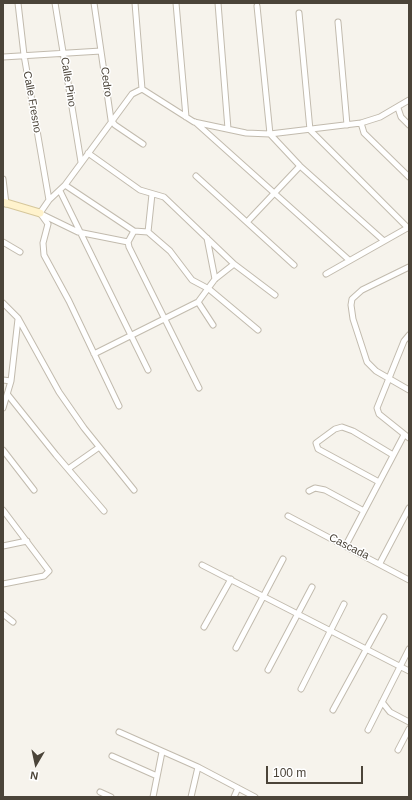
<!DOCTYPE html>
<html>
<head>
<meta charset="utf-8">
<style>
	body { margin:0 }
	#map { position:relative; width:412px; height:800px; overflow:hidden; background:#f6f3ec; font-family:Helvetica,sans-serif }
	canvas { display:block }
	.frame { position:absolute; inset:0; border:4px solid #4b4439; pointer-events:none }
	.north { position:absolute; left:16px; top:744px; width:40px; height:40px; -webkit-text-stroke:3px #fff; paint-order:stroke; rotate:189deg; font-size:11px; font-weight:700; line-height:16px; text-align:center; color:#4b4439 }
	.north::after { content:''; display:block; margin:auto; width:14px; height:18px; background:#4b4439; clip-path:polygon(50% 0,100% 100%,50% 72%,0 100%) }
	.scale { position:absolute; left:266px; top:766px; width:97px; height:18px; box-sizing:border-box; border:2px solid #4b4439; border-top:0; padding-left:5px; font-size:12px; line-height:14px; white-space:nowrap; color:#4b4439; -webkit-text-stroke:3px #fff; paint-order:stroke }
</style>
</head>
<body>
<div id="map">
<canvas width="412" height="800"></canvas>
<div class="frame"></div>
<div class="north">N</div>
<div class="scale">100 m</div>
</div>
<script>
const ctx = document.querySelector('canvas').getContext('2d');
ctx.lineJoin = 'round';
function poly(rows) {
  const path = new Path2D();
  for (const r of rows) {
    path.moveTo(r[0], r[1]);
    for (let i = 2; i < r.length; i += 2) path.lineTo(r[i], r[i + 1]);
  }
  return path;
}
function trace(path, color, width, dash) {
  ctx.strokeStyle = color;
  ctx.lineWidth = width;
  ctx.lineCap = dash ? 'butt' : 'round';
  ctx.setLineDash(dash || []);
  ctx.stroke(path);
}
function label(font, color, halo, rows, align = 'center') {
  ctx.font = font + ' Helvetica,sans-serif';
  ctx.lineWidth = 3;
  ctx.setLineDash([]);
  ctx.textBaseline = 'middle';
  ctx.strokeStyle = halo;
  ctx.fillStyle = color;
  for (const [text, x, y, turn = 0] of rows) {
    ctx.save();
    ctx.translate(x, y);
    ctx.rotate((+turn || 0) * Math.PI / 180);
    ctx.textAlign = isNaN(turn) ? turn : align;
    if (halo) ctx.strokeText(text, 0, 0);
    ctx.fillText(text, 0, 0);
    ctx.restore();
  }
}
const street = poly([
	[18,3,24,55,49,200],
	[55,3,81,162],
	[94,3,111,120,115,125,143,144],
	[135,3,142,89],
	[176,3,186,117],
	[218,3,228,129],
	[257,6,270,134,300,166,384,241],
	[299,13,310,130,408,228],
	[338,22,347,125],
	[3,57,101,51],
	[142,89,194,122,246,133,270,134,361,123,380,117,409,100],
	[398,108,401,117,409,125],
	[195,122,349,260],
	[361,123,364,133,409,177],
	[88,153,140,190,164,197,234,264,275,295],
	[196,176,294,265],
	[3,179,6,204],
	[65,185,134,231,148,232,170,251,192,280,209,289,258,330],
	[60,191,148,370],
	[40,213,48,224,43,243,44,255,69,301,119,406],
	[40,213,49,200,65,185,132,94,142,89],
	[41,214,78,232,128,242],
	[248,221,300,166],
	[134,231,128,242,129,247,199,388],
	[148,232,152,194],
	[207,238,215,279],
	[3,242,20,252],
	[409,267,362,290,352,299,351,305,353,319,367,362,376,371,409,390],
	[326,274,409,227],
	[3,303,18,318,59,392,84,428,134,490],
	[213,325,198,302,215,279,234,264],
	[409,335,404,341,377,408,379,414,409,438],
	[94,354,198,302],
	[3,380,11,381],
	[8,395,56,455,104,511],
	[3,408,11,381,18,319],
	[3,450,34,490],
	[68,469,98,448],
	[379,482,318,449,316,443,335,429,342,427,353,431,393,455],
	[309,491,315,488,325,490,364,511],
	[3,510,49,571,44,576,3,584],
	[288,516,409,580],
	[346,545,404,435],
	[3,546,27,541],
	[380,563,409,508],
	[202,565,409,671],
	[3,614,13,622],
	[204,627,231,579],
	[236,648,283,559],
	[268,670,312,587],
	[301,689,344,604],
	[382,702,390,712,409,722],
	[333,710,384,617],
	[368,730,409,649],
	[119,732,198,767,255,797],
	[398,750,409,729],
	[112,756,157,776],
	[100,792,111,797],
	[153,797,162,752],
	[191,797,198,767],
	[234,797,238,788]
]);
const secondary = poly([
	[3,202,40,213]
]);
trace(street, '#c2bbae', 7);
trace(secondary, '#d6c79b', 9);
trace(street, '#fff', 5);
trace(secondary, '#fff3cd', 7);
label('11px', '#4b4439', '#fff', [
	["Calle Pino",68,82,81],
	["Cedro",106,82,82],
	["Calle Fresno",32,102,80],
	["Cascada",349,547,27]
]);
</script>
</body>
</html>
